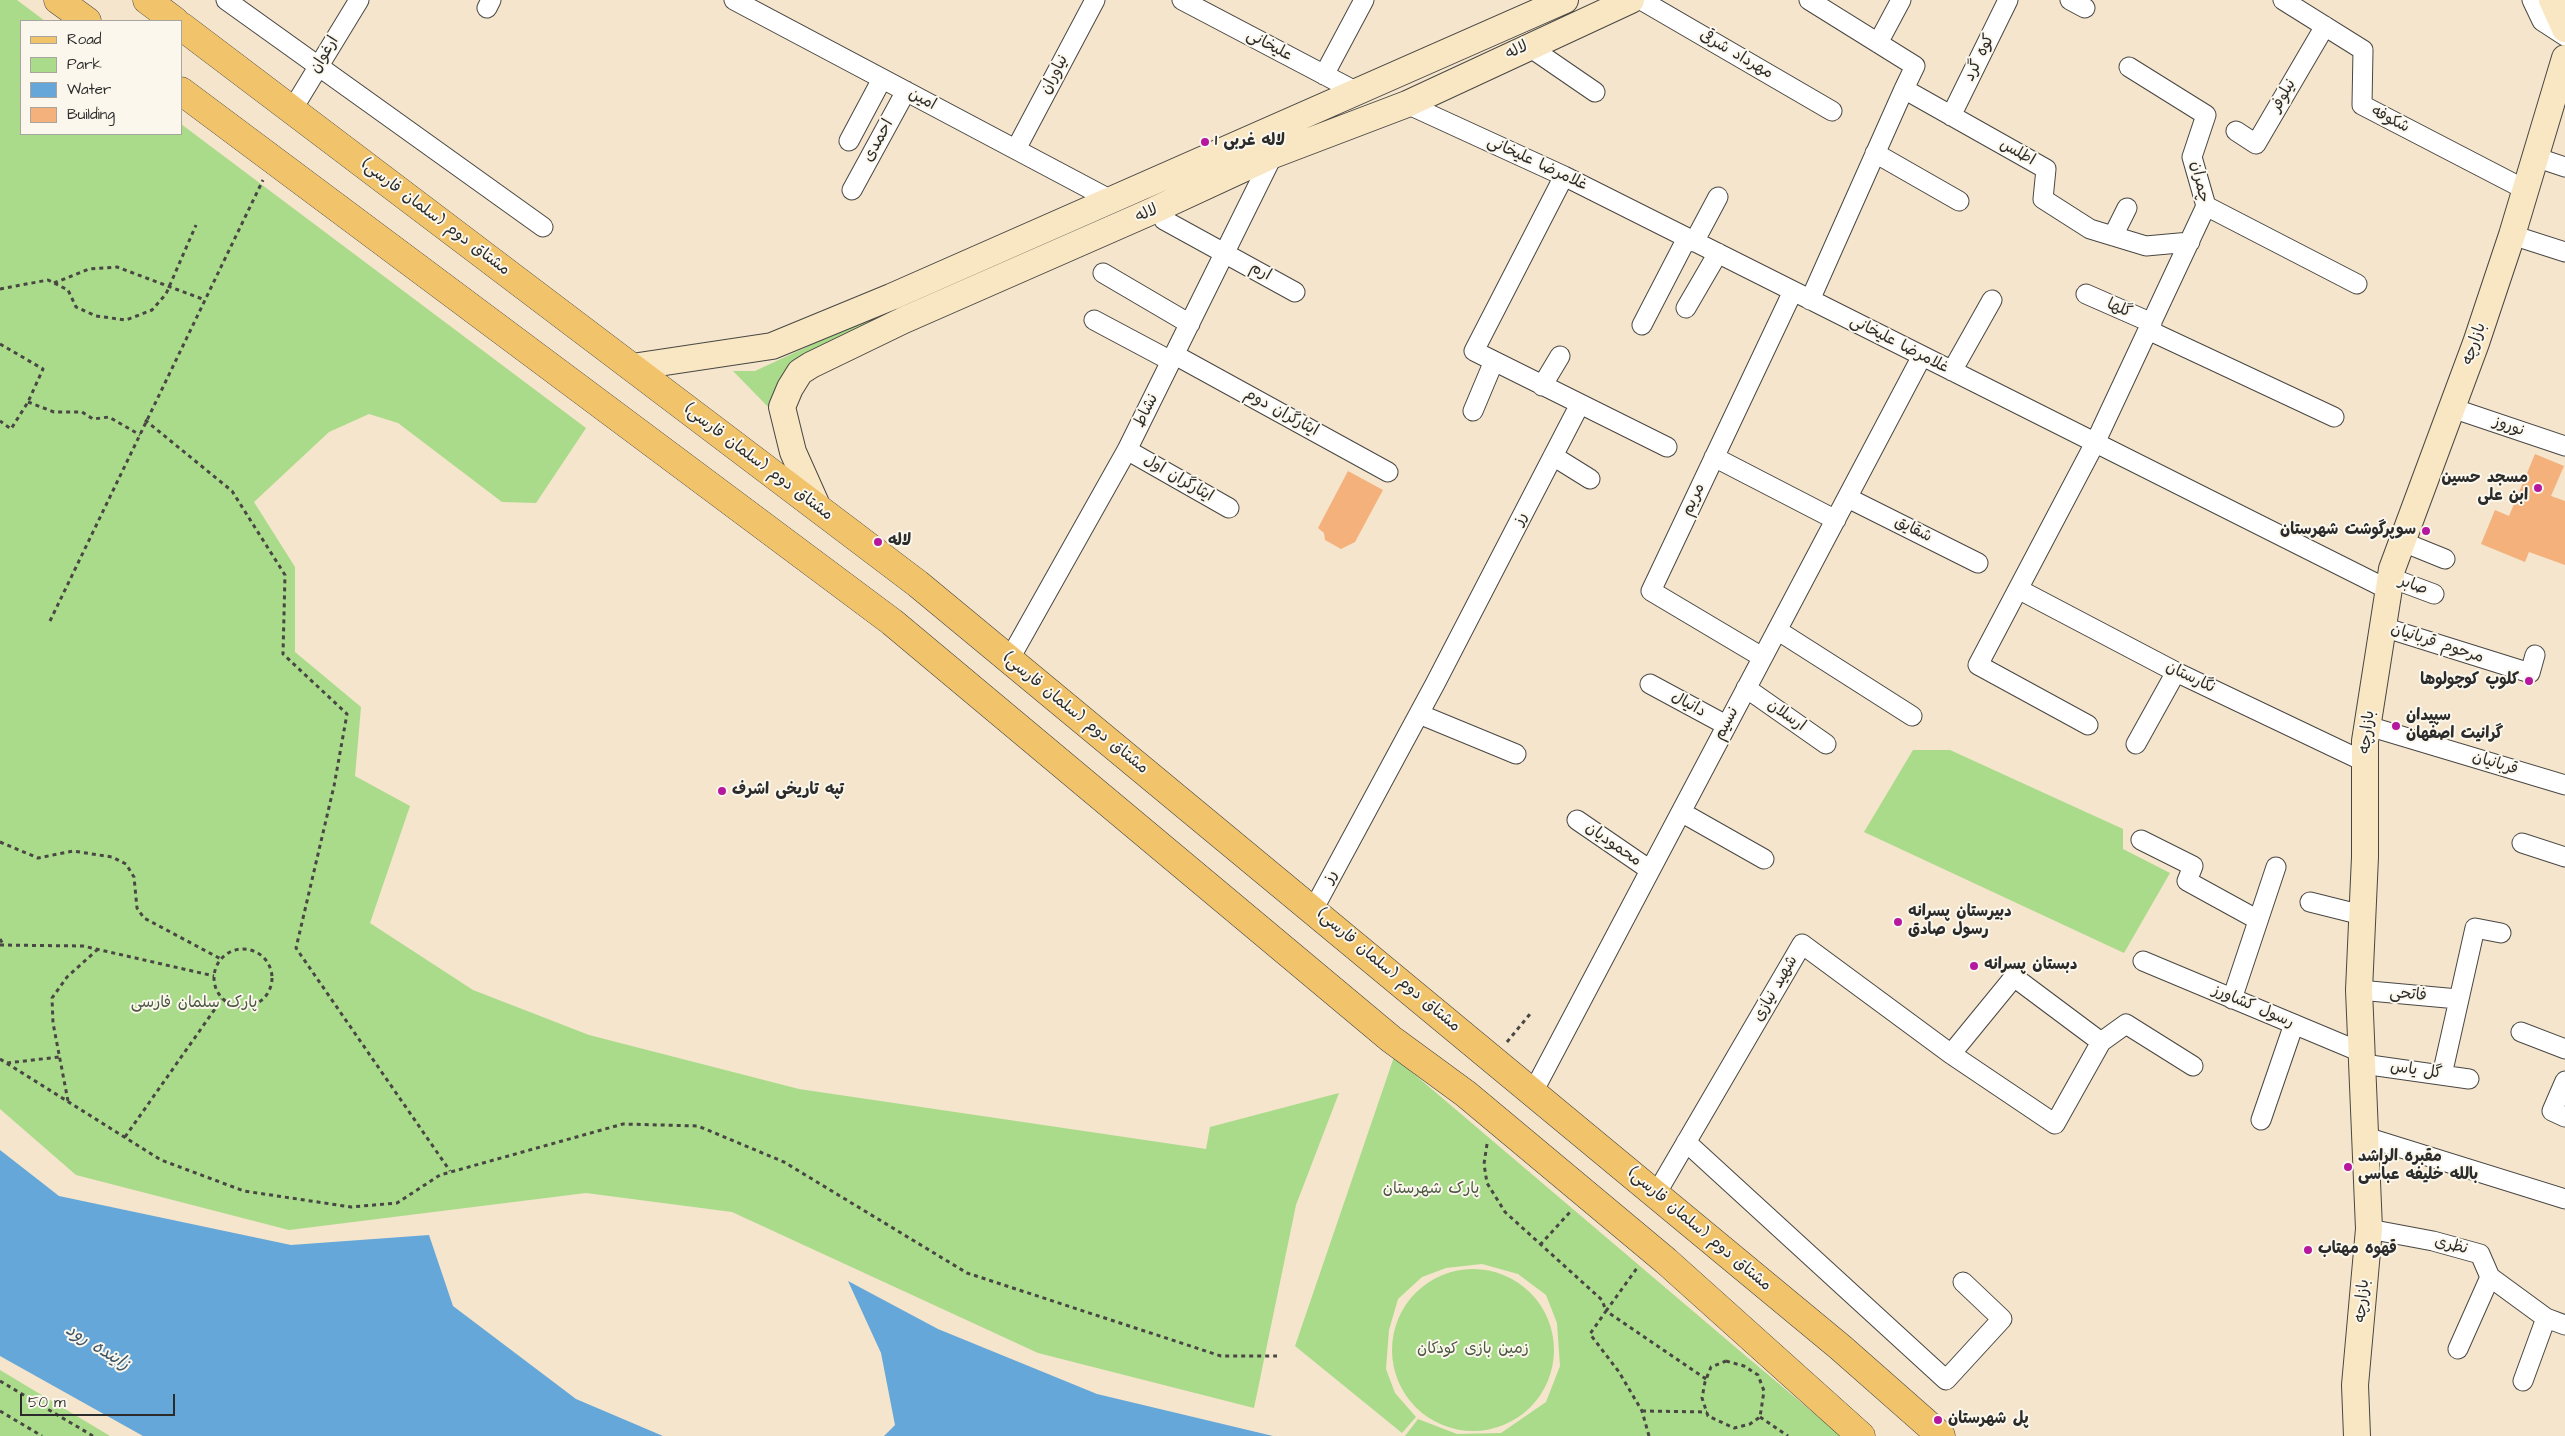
<!DOCTYPE html>
<html>
<head>
<meta charset="utf-8">
<style>
	body { margin:0 }
	#map { position:relative; width:2565px; height:1436px; overflow:hidden; background:#f4e5cc; font-family:"Architects Daughter",sans-serif }
	canvas { display:block }
	.legend { position:absolute; left:20px; top:20px; width:162px; height:115px; box-sizing:border-box; background:#fbf7ec; border:1px solid #a8a59f; margin:0; padding:6px 9px; list-style:none; font-size:15px; color:#2b2b2b }
	.legend li { display:flex; align-items:center; gap:10px; height:25px }
	.legend b { width:25px; border:1px solid #a8a59f }
	.scale { position:absolute; left:20px; top:1394px; width:155px; height:22px; box-sizing:border-box; border:2px solid #2b2b2b; border-top:0; padding-left:6px; font-size:15px; line-height:18px; white-space:nowrap; color:#2b2b2b; -webkit-text-stroke:4px #fbf7ec; paint-order:stroke }
</style>
</head>
<body>
<div id="map">
<canvas width="2565" height="1436"></canvas>
<ul class="legend">
<li><b style="height:6px;background:#f1c36a"></b>Road</li>
<li><b style="height:14px;background:#aadb8a"></b>Park</li>
<li><b style="height:14px;background:#65a7d9"></b>Water</li>
<li><b style="height:14px;background:#f4b17c"></b>Building</li>
</ul>
<div class="scale">50 m</div>
</div>
<script>
const ctx = document.querySelector('canvas').getContext('2d');
ctx.lineJoin = 'round';
function fill(path, color) {
  ctx.fillStyle = color;
  ctx.fill(path, 'evenodd');
}
function poly(rows) {
  const path = new Path2D();
  for (const r of rows) {
    if (r.length === 3) {
      path.moveTo(r[0] + r[2], r[1]);
      path.arc(r[0], r[1], r[2], 0, 2 * Math.PI);
      continue;
    }
    path.moveTo(r[0], r[1]);
    for (let i = 2; i < r.length; i += 2) path.lineTo(r[i], r[i + 1]);
  }
  return path;
}
function trace(path, color, width, dash) {
  ctx.strokeStyle = color;
  ctx.lineWidth = width;
  ctx.lineCap = dash ? 'butt' : 'round';
  ctx.setLineDash(dash || []);
  ctx.stroke(path);
}
function label(font, color, halo, rows, align = 'center') {
  ctx.font = font + ' "Architects Daughter","Playpen Sans Arabic",sans-serif';
  ctx.lineWidth = 4;
  ctx.setLineDash([]);
  ctx.textBaseline = 'middle';
  ctx.strokeStyle = halo;
  ctx.fillStyle = color;
  for (const [text, x, y, turn = 0] of rows) {
    ctx.save();
    ctx.translate(x, y);
    ctx.rotate((+turn || 0) * Math.PI / 180);
    ctx.textAlign = isNaN(turn) ? turn : align;
    if (halo) ctx.strokeText(text, 0, 0);
    ctx.fillText(text, 0, 0);
    ctx.restore();
  }
}
fill(poly([
	[0,0,17,0,45,21,21,21,21,134,181,134,181,124,586,428,536,503,502,502,398,423,369,414,329,432,254,502,295,567,295,652,361,707,355,776,410,806,370,923,473,990,589,1035,799,1089,1206,1149,1210,1127,1339,1093,1296,1205,1254,1408,1038,1353,732,1212,586,1193,289,1230,76,1175,0,1109],
	[884,311,878,321,844,337,776,415,733,371,755,371],
	[1913,750,1950,750,2123,829,2123,849,2170,873,2124,953,1864,832],
	[1394,1057,1747,1357,1841,1436,1405,1436,1418,1419,1457,1434,1501,1433,1546,1402,1560,1366,1557,1323,1546,1295,1518,1274,1482,1264,1446,1268,1422,1277,1398,1299,1389,1330,1386,1369,1395,1393,1416,1417,1402,1433,1295,1346],
	[1473,1350,81],
	[0,1370,110,1436,0,1436]
]), '#aadb8a');
fill(poly([
	[0,1150,59,1196,291,1245,429,1235,453,1306,576,1399,663,1436,143,1436,0,1356],
	[848,1281,938,1329,1097,1394,1273,1436,884,1436,895,1425,881,1353]
]), '#65a7d9');
fill(poly([
	[2535,454,2564,466,2551,496,2565,501,2565,565,2529,552,2525,562,2481,544,2495,510,2509,516],
	[1348,471,1383,490,1355,542,1341,549,1325,540,1324,533,1318,528]
]), '#f4b17c');
const street = poly([
	[226,0,543,227],
	[734,0,1111,200],
	[1182,0,1357,92],
	[1641,0,1832,111],
	[1809,0,1915,66,1904,89,2046,169,2043,199,2090,229,2146,246,2190,242],
	[2070,0,2085,8],
	[2283,0,2363,50,2362,105,2524,189],
	[2532,0,2542,21,2565,36],
	[487,8,491,0],
	[1878,43,1901,0],
	[1528,46,1595,92],
	[1324,75,1364,0],
	[1407,104,1564,176,2389,590],
	[292,110,359,0],
	[1951,116,2008,0],
	[2236,131,2256,144,2325,26],
	[849,141,882,79],
	[1016,149,1095,0],
	[1875,153,1959,201],
	[2535,157,2565,167],
	[1564,176,1474,351,1667,447],
	[852,190,906,91],
	[2206,206,2357,284],
	[1164,220,1295,292],
	[2512,235,2565,252],
	[2113,236,2127,208],
	[1694,242,1718,197],
	[1103,273,1190,324],
	[2086,294,2152,323],
	[1810,300,1904,89],
	[1686,308,1718,253],
	[1094,320,1171,361],
	[1642,325,1687,238],
	[2148,330,2334,417],
	[1175,355,1388,472],
	[1952,371,1992,300],
	[1542,386,1560,356],
	[2452,408,2565,446],
	[1473,411,1494,361],
	[1127,450,1229,508],
	[1553,456,1590,479],
	[1714,457,1836,520],
	[1848,498,1978,563],
	[2403,542,2445,559],
	[2391,578,2434,594],
	[2018,589,2176,672,2365,762],
	[2383,627,2530,673,2535,655],
	[1777,630,1912,716],
	[1762,657,1651,591,1793,291],
	[1009,660,1127,450,1273,155],
	[1650,684,1726,725],
	[1746,688,1826,744],
	[1419,714,1516,754],
	[2088,725,1978,665,2095,443,2206,206,2192,157,2206,115,2129,67],
	[2368,726,2565,785],
	[2136,744,2176,672],
	[1681,812,1764,859],
	[1577,820,1650,870],
	[2141,840,2193,866,2187,881,2258,920],
	[2522,843,2565,857],
	[2310,902,2362,915],
	[1313,910,1435,684,1580,404],
	[2143,961,2363,1053],
	[2359,990,2458,999],
	[2232,999,2276,867],
	[2521,1032,2565,1049],
	[2101,1042,2126,1024,2193,1066],
	[2363,1064,2469,1079],
	[2442,1075,2475,928,2501,933],
	[2565,1081,2552,1111,2565,1117],
	[1533,1092,1922,356],
	[2261,1120,2294,1024],
	[2366,1137,2565,1199],
	[1686,1142,1946,1380,2002,1319,1963,1282],
	[1656,1194,1802,944,1951,1054,2014,977,2101,1042,2055,1124,1951,1054],
	[2369,1229,2433,1241,2480,1254,2490,1277,2546,1318,2565,1325],
	[2458,1349,2490,1277],
	[2523,1381,2546,1318]
]);
const secondary = poly([
	[2552,0,2565,29],
	[632,367,772,346,891,297,1565,0],
	[818,508,793,452,782,407,790,388,800,372,811,365,904,320,1150,212,1273,155,1407,104,1631,0],
	[2357,1436,2355,1385,2369,1229,2359,990,2365,857,2365,741,2392,569,2476,343,2512,235,2565,58]
]);
const primary = poly([
	[58,0,87,21],
	[147,0,175,21],
	[181,26,918,584,1840,1347,1941,1436],
	[181,91,892,622,1391,1039,1466,1094,1666,1261,1861,1436]
]);
trace(street, '#494743', 21);
trace(secondary, '#494743', 28);
trace(primary, '#494743', 29);
trace(poly([
	[54,283,89,269,117,267,205,300],
	[0,289,48,280,68,290,76,307,96,316,126,320,152,310,166,294,196,225],
	[0,344,43,369,28,402,11,429,0,421],
	[28,402,54,412,82,412,93,419,109,417,140,435],
	[145,420,232,491,285,575,283,654,347,714,334,786,296,948,450,1171],
	[50,621,263,180],
	[0,842,38,858,73,851,112,857,126,864,134,877,137,908,144,918,221,959],
	[0,939,3,944],
	[0,945,83,946,214,976],
	[243,978,29],
	[1507,1042,1530,1014],
	[0,1059,161,1160,244,1191,351,1207,397,1203,440,1175,623,1124,698,1126,784,1162,967,1273,1221,1356,1277,1356],
	[7,1063,59,1057],
	[68,1101,53,1023,52,998,67,977,98,949],
	[125,1137,222,999],
	[1487,1144,1484,1164,1487,1183,1505,1212,1602,1300,1606,1311],
	[1540,1245,1570,1212],
	[1606,1311,1637,1268],
	[1726,1361,1744,1366,1758,1375,1764,1391,1760,1417,1750,1424,1734,1428,1708,1416,1702,1398,1705,1382,1711,1367,1726,1361],
	[0,1381,93,1436],
	[0,1411,42,1436],
	[1642,1411,1707,1412],
	[1760,1417,1788,1436],
	[1649,1436,1642,1411,1619,1372,1590,1334,1606,1311,1706,1379]
]), '#494743', 3, [4, 4]);
trace(street, '#fff', 19);
trace(secondary, '#f9e7c3', 26);
trace(primary, '#f1c36a', 28);
for (const [x, y, r, color] of [
	[1205,142,5,"#b5179e"],
	[2538,488,5,"#b5179e"],
	[2426,531,5,"#b5179e"],
	[878,542,5,"#b5179e"],
	[2529,681,5,"#b5179e"],
	[2396,726,5,"#b5179e"],
	[722,791,5,"#b5179e"],
	[1898,922,5,"#b5179e"],
	[1974,966,5,"#b5179e"],
	[2348,1167,5,"#b5179e"],
	[2308,1250,5,"#b5179e"],
	[1938,1420,5,"#b5179e"]
]) {
  const dot = new Path2D();
  dot.arc(x, y, r, 0, 2 * Math.PI);
  ctx.fillStyle = color;
  ctx.fill(dot);
  trace(dot, '#fbf7ec', 2);
}
label('16px', '#2b2b2b', '#fbf7ec', [
	["علیخانی",1269,46,28],
	["لاله",1517,51,-25],
	["ارغوان",325,55,-59],
	["مهرداد شرقی",1736,55,30],
	["کوه گرد",1980,58,-64],
	["نیاوران",1055,75,-62],
	["نیلوفر",2284,96,-60],
	["امین",922,100,28],
	["شکوفه",2390,120,27],
	["احمدی",879,141,-61],
	["اطلس",2017,153,29],
	["غلامرضا علیخانی",1537,164,25],
	["چمران",2199,182,78],
	["لاله",1147,214,-24],
	["مشتاق دوم (سلمان فارسی)",435,218,37],
	["ارم",1260,272,29],
	["گلها",2119,309,24],
	["بازارچه",2475,344,-71],
	["غلامرضا علیخانی",1899,345,27],
	["نشاط",1147,411,-64],
	["ایثارگران دوم",1281,413,29],
	["نوروز",2509,427,19],
	["مشتاق دوم (سلمان فارسی)",758,463,37],
	["ایثارگران اول",1178,479,30],
	["مریم",1694,500,-65],
	["رز",1521,519,-63],
	["شقایق",1913,530,26],
	["صابر",2413,586,20],
	["مرحوم قربانیان",2437,644,18],
	["نگارستان",2190,678,26],
	["دانیال",1688,705,28],
	["مشتاق دوم (سلمان فارسی)",1075,714,39],
	["ارسلان",1786,716,35],
	["نسیم",1727,724,-62],
	["بازارچه",2368,732,-84],
	["قربانیان",2495,764,17],
	["محمودیان",1613,845,35],
	["رز",1331,877,-62],
	["مشتاق دوم (سلمان فارسی)",1388,971,40],
	["شهید نیازی",1776,989,-60],
	["فاتحی",2408,995,5],
	["رسول کشاورز",2253,1007,23],
	["گل یاس",2416,1071,8],
	["مشتاق دوم (سلمان فارسی)",1699,1230,40],
	["نظری",2451,1246,14],
	["بازارچه",2363,1301,-85]
]);
label('bold 16px', '#2b2b2b', '#fbf7ec', [
	["لاله غربی 1",1215,142],
	["مسجد حسین",2528,479,"right"],
	["ابن علی",2528,497,"right"],
	["سوپرگوشت شهرستان",2416,531,"right"],
	["لاله",888,542],
	["کلوپ کوچولوها",2519,681,"right"],
	["سپیدان",2406,717],
	["گرانیت اصفهان",2406,735],
	["تپه تاریخی اشرف",732,791],
	["دبیرستان پسرانه",1908,913],
	["رسول صادق",1908,931],
	["دبستان پسرانه",1984,966],
	["مقبره الراشد",2358,1158],
	["بالله خلیفه عباسی",2358,1176],
	["قهوه مهتاب",2318,1250],
	["پل شهرستان",1948,1420]
], 'left');
label('16px', '#4b5743', '#fbf7ec', [
	["پارک سلمان فارسی",194,1004],
	["پارک شهرستان",1431,1190],
	["زمین بازی کودکان",1473,1350]
]);
label('italic 18px', '#3f5668', '#fbf7ec', [
	["زاینده رود",97,1348,32]
]);
</script>
</body>
</html>
